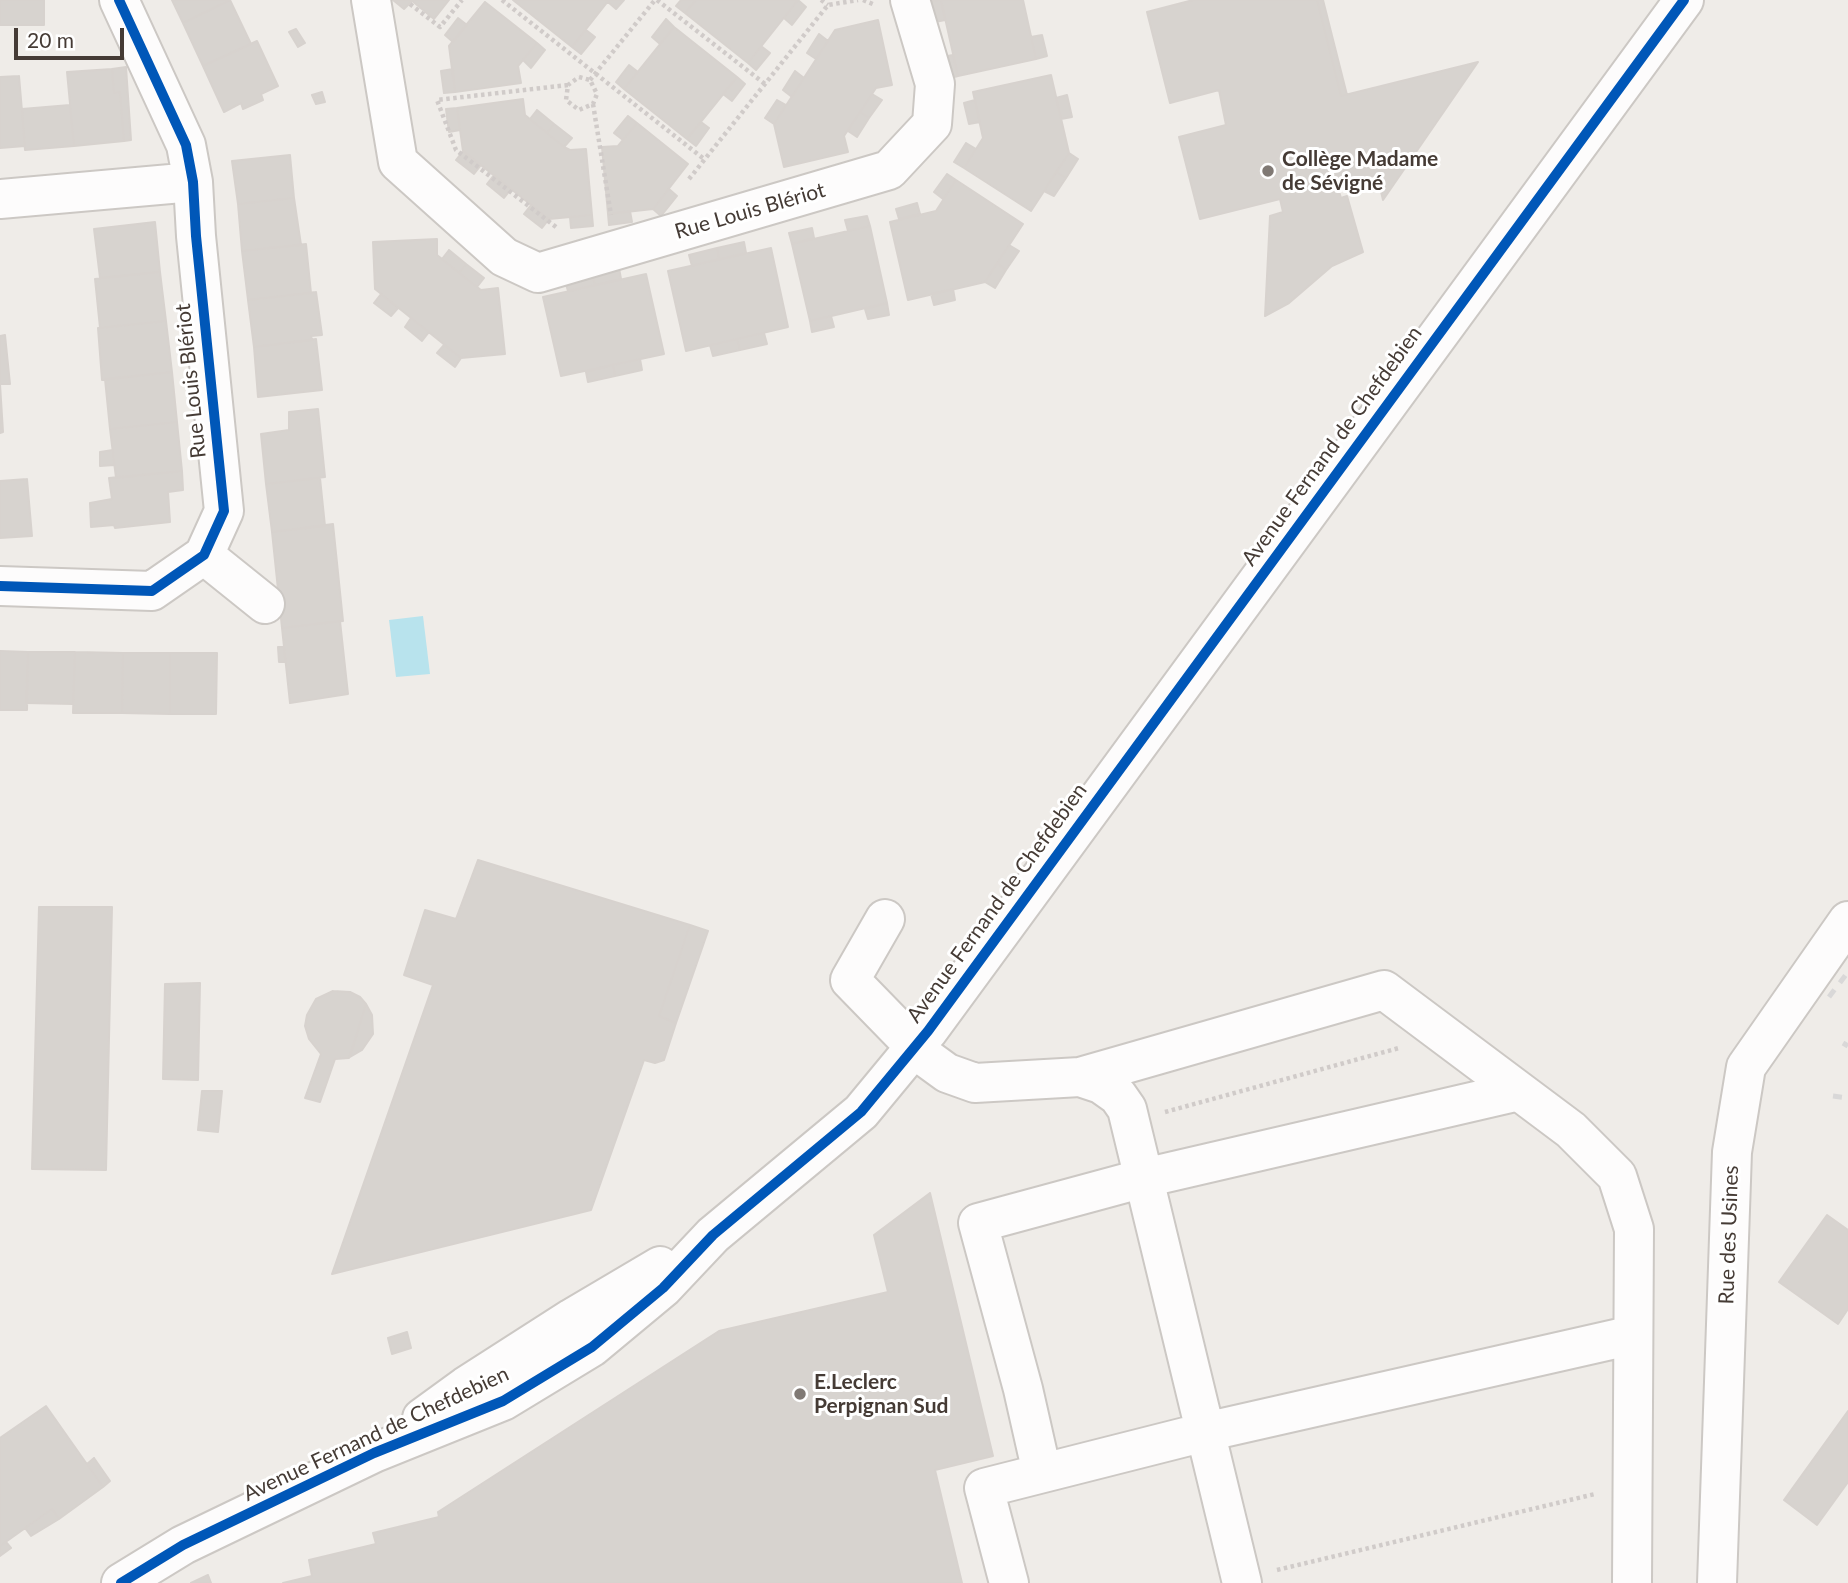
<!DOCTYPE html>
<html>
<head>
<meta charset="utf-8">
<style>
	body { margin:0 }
	#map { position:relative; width:1848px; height:1583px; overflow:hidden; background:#efece8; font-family:Lato,sans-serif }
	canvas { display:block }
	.scale { position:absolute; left:14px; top:28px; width:110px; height:32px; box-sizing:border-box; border:4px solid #453b35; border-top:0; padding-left:9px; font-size:21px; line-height:24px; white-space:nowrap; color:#453b35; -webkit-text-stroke:5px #fff; paint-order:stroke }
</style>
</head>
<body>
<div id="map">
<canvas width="1848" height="1583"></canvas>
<div class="scale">20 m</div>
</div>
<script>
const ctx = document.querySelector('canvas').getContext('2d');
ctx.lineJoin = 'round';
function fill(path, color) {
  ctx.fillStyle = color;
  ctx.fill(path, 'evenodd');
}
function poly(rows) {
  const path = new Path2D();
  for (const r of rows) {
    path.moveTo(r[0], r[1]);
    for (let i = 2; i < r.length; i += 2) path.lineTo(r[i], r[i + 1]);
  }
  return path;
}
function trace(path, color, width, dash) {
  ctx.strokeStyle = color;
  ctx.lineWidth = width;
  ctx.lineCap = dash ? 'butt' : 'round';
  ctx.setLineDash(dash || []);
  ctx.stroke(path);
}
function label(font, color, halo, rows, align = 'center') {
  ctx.font = font + ' Lato,sans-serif';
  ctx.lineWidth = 6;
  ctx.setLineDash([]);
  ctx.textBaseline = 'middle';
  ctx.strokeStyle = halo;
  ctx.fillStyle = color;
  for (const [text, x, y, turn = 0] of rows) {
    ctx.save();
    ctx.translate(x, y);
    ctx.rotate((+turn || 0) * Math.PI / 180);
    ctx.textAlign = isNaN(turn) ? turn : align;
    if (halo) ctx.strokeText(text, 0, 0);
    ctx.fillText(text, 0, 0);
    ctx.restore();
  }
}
fill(poly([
	[423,616,430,674,396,677,389,620]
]), '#b8e3ed');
const building = poly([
	[0,0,44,0,44,25,0,25,0,0],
	[172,0,230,0,183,23,172,0],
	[230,0,251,44,203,66,183,23,230,0],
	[393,0,411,0,412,1,404,9,393,0],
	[411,0,449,0,434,19,411,0],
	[513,0,609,0,572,47,513,0],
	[609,0,624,0,616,9,608,2,609,0],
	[681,0,696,0,685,13,676,6,681,0],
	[696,0,798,0,748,63,685,13,696,0],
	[798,0,806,7,792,25,784,18,798,0],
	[941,0,945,20,935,22,930,1,941,0],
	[941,0,1023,0,1036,59,958,76,941,0],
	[1193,0,1317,0,1341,96,1478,62,1383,200,1377,175,1337,185,1341,198,1347,196,1363,252,1332,266,1289,303,1265,316,1270,216,1283,212,1280,199,1200,219,1179,137,1226,125,1219,90,1170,103,1147,12,1193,0],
	[1317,0,1323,0,1347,95,1341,96,1317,0],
	[485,2,537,43,518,66,521,83,455,92,449,46,485,2],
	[458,18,467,25,453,42,445,35,458,18],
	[666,19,674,27,660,44,652,37,666,19],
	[878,20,892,85,876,88,844,136,848,152,784,167,774,124,835,30,878,20],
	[674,27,737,77,687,139,624,89,674,27],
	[296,29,305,43,298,47,289,32,296,29],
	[586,30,595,37,581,54,572,47,586,30],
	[819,34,828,41,816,59,807,53,819,34],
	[1042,35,1047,56,1036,59,1031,37,1042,35],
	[257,41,278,86,261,94,263,100,243,109,241,103,224,112,203,66,257,41],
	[537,43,545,50,531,68,523,60,537,43],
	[761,46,770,53,756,70,748,63,761,46],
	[953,55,958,76,947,79,942,57,953,55],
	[629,65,638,72,624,89,616,82,629,65],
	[126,67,131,140,124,141,120,92,114,93,112,69,126,67],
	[112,69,114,93,120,92,124,141,74,146,67,72,112,69],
	[453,69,455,92,444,93,441,71,453,69],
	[795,71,804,78,792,97,783,90,795,71],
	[1051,75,1069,153,1031,211,964,168,983,138,973,92,1051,75],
	[19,76,25,146,0,148,0,77,19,76],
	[737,77,745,84,732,101,723,94,737,77],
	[322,92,325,102,316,104,312,95,322,92],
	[872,94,882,100,869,118,860,112,872,94],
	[1067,95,1072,117,1061,119,1056,98,1067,95],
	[523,99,525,115,564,147,570,150,586,149,592,215,549,219,463,151,457,108,523,99],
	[777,100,786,105,774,124,765,118,777,100],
	[975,100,980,122,969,124,964,103,975,100],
	[70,105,74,146,25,150,22,109,70,105],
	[457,108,460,130,449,132,446,109,457,108],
	[537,110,554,124,547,133,530,119,537,110],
	[860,112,869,118,857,137,848,131,860,112],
	[628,116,637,123,623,140,614,133,628,116],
	[701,122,709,128,696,146,687,139,701,122],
	[637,123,688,164,653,209,608,214,602,147,618,146,637,123],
	[554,124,572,138,564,147,547,133,554,124],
	[966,143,976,149,964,168,954,162,966,143],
	[463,151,481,165,474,174,456,160,463,151],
	[1069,153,1078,159,1066,178,1056,172,1069,153],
	[290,155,294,198,238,204,232,161,290,155],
	[1056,172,1066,178,1054,196,1044,191,1056,172],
	[947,174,956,180,943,199,934,192,947,174],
	[494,175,511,189,504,198,487,184,494,175],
	[956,180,1023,224,985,282,908,300,890,222,936,211,956,180],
	[669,189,677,196,661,216,653,209,669,189],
	[294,198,301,245,242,251,238,204,294,198],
	[917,203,920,214,899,219,896,209,917,203],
	[531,205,549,219,542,228,524,214,531,205],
	[630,211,632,222,609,225,608,214,630,211],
	[592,215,593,226,571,228,570,217,592,215],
	[867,216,870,226,848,231,845,220,867,216],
	[155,222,160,272,100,278,94,229,155,222],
	[870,226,887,303,810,321,792,244,870,226],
	[812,228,814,238,792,244,789,233,812,228],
	[437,239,437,255,477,287,481,290,498,288,505,354,461,358,375,289,373,242,437,239],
	[744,242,746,253,719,259,717,248,744,242],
	[306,244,311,293,248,300,242,251,306,244],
	[1009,245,1019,251,1006,270,997,263,1009,245],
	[717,248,719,259,692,266,689,255,717,248],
	[771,248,788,327,686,351,668,271,771,248],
	[449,250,466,264,459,273,442,259,449,250],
	[997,263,1006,270,995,288,985,282,997,263],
	[466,264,484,278,477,287,459,273,466,264],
	[619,268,621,279,595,285,592,274,619,268],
	[160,272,166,321,100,328,95,279,160,272],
	[592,274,595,285,568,291,565,281,592,274],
	[646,274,664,354,561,376,543,297,646,274],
	[953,289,955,300,934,305,931,294,953,289],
	[316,292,322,335,311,336,312,340,254,347,248,300,316,292],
	[381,294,398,308,391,316,374,303,381,294],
	[887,303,889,315,868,319,865,309,887,303],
	[831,316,834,327,812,332,810,321,831,316],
	[411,318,429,332,422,341,405,327,411,318],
	[166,321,172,372,102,380,98,328,166,321],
	[764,333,767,344,740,350,737,339,764,333],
	[5,335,10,384,0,384,0,336,5,335],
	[316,339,322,390,258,397,254,347,316,339],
	[737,339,740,350,713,356,710,345,737,339],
	[444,345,461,358,455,367,437,353,444,345],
	[640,359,642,370,615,376,613,365,640,359],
	[613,365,615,376,588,382,586,372,613,365],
	[172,372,177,422,110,429,105,379,172,372],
	[0,384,3,432,0,433,0,384],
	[318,409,325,477,266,484,261,434,289,430,289,412,318,409],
	[177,422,182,471,116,478,110,429,177,422],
	[113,450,114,465,100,466,100,452,113,450],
	[182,471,183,490,168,492,170,522,115,528,114,525,91,527,90,503,112,499,109,478,182,471],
	[320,478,325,526,272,532,266,484,320,478],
	[27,479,32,536,0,538,0,481,27,479],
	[333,524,343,621,282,628,272,532,333,524],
	[340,621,348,694,290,703,282,628,340,621],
	[278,647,284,647,285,662,279,662,278,647],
	[0,651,28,652,27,710,0,710,0,651],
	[28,652,75,652,73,704,26,703,28,652],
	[75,652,123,653,122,713,73,713,75,652],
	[123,653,170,653,170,714,122,713,123,653],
	[170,653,217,653,216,714,170,714,170,653],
	[478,860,690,925,659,1016,676,1023,664,1060,655,1063,644,1060,591,1210,332,1274,433,985,404,975,425,910,456,919,478,860],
	[39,907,112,907,106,1170,32,1169,39,907],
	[690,925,708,931,676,1023,659,1016,690,925],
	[200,983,198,1080,163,1079,165,984,200,983],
	[333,991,350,992,360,997,366,1004,349,1058,335,1059,320,1102,305,1098,321,1054,309,1039,305,1026,307,1015,316,999,333,991],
	[366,1004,372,1015,373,1034,362,1050,350,1057,366,1004],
	[202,1091,222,1091,218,1132,198,1130,202,1091],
	[930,1193,993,1456,935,1470,962,1583,283,1583,312,1576,309,1560,376,1544,373,1533,439,1517,438,1512,719,1331,888,1292,874,1235,930,1193],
	[1827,1215,1848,1230,1848,1309,1838,1324,1779,1282,1827,1215],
	[407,1332,411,1348,392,1354,388,1338,407,1332],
	[46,1406,103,1487,59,1519,52,1509,0,1546,0,1438,46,1406],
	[1848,1411,1848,1482,1817,1525,1784,1500,1848,1411],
	[94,1458,110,1481,103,1487,87,1464,94,1458],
	[52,1509,59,1519,31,1536,25,1528,52,1509],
	[6,1542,11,1548,0,1556,0,1546,6,1542],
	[208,1575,211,1583,191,1583,208,1575]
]);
fill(building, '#d7d3cf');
trace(building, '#d7d2ce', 2);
const minor = poly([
	[371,0,398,162,504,257,538,273,889,170,932,124,935,84,910,0],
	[0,199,193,182],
	[204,555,265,604],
	[0,586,152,591,204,555,224,511,196,236,193,182,186,145,119,0],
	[885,919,850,980,925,1057,947,1073,975,1083,1080,1077,1101,1084,1118,1096,1127,1109,1242,1583],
	[1080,1077,1384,990,1571,1130,1617,1176,1634,1229,1632,1583],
	[422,1418,466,1386,572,1318,660,1266],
	[1042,1473,1023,1389,978,1223,1144,1178,1519,1091],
	[121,1583,183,1545,374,1453,503,1401,592,1347,663,1288,713,1235,861,1112,928,1031,1684,0],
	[1009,1583,984,1488,1205,1432,1633,1335],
	[1717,1583,1732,1152,1746,1067,1848,921]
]);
trace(minor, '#ccc8c4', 42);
trace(poly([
	[502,0,704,159],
	[657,0,765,84],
	[821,0,828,5],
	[863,0,875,5],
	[410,4,440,27,462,0],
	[579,77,590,80,597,94,593,104,579,110,566,100,568,85,579,77],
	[590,80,655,0],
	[593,104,611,215],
	[689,179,828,5,858,0],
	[556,227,456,150,437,100,568,85],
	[1165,1112,1399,1048],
	[1277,1570,1595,1494]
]), '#d0cbc9', 4.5, [3.5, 3.5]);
trace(minor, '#fdfcfc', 38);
trace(poly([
	[1829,997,1848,972],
	[1843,1043,1848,1046],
	[1833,1096,1848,1098]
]), '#d9d8d8', 5, [9, 9]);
trace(poly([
	[0,586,152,591,204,555,224,511,196,236,193,182,186,145,119,0],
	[121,1583,183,1545,374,1453,503,1401,592,1347,663,1288,713,1235,861,1112,928,1031,1684,0]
]), '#0057b8', 10);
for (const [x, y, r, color] of [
	[1268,171,7,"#807974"],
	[800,1394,7,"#807974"]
]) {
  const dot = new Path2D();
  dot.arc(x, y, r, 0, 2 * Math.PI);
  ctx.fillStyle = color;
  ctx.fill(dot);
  trace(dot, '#fff', 2.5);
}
label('bold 21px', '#453b35', '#fff', [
	["Collège Madame",1282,159],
	["de Sévigné",1282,183],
	["E.Leclerc",814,1382],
	["Perpignan Sud",814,1406]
], 'left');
label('21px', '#453b35', '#fff', [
	["Rue Louis Blériot",750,211,-16],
	["Rue Louis Blériot",191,381,-96],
	["Avenue Fernand de Chefdebien",1332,446,-54],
	["Avenue Fernand de Chefdebien",997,903,-54],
	["Rue des Usines",1729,1235,-88],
	["Avenue Fernand de Chefdebien",376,1434,-25]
]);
</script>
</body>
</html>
